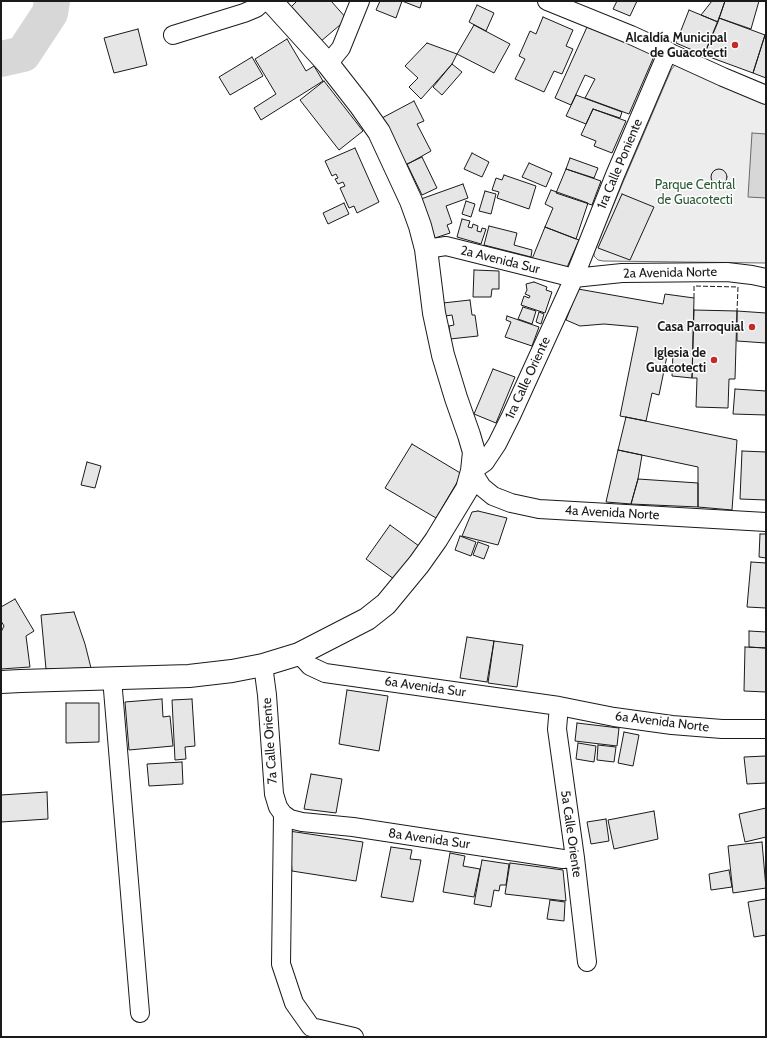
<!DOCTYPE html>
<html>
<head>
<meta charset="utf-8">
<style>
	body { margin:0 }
	#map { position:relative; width:767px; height:1038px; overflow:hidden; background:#fff; font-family:Cabin,sans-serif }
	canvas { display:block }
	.frame { position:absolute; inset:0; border:2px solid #1a1a1a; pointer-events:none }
</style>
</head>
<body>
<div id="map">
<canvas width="767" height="1038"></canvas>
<div class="frame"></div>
</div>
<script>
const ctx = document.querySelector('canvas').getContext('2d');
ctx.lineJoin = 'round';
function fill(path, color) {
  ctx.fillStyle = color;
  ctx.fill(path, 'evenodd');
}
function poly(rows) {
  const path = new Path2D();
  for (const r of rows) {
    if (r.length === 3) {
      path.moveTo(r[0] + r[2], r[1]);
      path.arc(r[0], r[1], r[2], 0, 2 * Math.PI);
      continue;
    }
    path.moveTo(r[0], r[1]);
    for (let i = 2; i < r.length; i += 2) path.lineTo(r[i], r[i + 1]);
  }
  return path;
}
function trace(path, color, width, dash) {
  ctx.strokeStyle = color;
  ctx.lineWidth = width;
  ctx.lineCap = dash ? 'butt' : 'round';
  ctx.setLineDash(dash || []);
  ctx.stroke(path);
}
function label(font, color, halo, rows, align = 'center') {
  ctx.font = font + ' Cabin,sans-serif';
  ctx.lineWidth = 3;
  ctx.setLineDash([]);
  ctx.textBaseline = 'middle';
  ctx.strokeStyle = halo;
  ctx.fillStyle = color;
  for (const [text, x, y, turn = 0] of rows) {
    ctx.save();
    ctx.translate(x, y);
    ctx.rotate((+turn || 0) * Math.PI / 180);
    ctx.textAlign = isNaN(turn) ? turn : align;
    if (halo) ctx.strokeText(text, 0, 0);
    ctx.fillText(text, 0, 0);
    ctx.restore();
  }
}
const built = poly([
	[675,65,766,104,766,263,603,261,598,260,594,256,594,250,671,70,675,65]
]);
fill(built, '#ededed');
trace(built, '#6a6a6a', 1);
const water = poly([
	[752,133,766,134,766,198,748,197,752,133]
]);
fill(water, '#d7d7d7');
trace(water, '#6a6a6a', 1);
trace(poly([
	[1,59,23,54,50,13,52,1]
]), '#d7d7d7', 36);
const building = poly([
	[297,1,331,1,347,19,320,42,290,8,297,1],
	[380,1,422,1,420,8,402,1,396,18,376,10,380,1],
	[617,1,637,1,630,16,613,9,617,1],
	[712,1,725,1,718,22,701,15,712,1],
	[725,1,759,1,751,29,719,18,725,1],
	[477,5,494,13,486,31,469,22,477,5],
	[689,10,718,22,704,55,676,43,689,10],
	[543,17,573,30,566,46,573,49,562,74,554,71,544,92,515,79,525,59,519,56,530,31,536,34,543,17],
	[719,18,765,35,753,73,704,55,719,18],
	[474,25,510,44,494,73,457,54,474,25],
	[587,27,655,54,629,114,585,98,595,79,585,75,571,105,555,98,587,27],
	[138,29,147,65,114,73,104,38,138,29],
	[765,35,766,35,766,78,753,73,765,35],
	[287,39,306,71,314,66,323,81,261,120,254,108,276,94,255,59,287,39],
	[427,43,457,54,452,64,421,99,409,87,418,78,405,66,427,43],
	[252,57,263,76,230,95,219,77,252,57],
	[452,64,462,72,442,95,433,87,452,64],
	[324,81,363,131,339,150,300,100,324,81],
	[576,95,622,112,620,118,593,109,586,124,566,116,576,95],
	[414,101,424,121,417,124,431,151,406,165,382,118,414,101],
	[593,109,626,121,612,153,594,146,596,141,581,135,593,109],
	[355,148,379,202,357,213,354,206,349,208,340,188,345,186,343,182,338,184,335,179,338,178,336,174,332,176,325,161,355,148],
	[472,153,489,162,482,177,464,169,472,153],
	[422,157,437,188,422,195,407,164,422,157],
	[570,158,598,168,594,178,566,169,570,158],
	[529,163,552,173,546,187,522,177,529,163],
	[719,177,8],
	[566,169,601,181,592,205,556,193,566,169],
	[504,175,536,186,529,209,497,198,499,192,492,190,496,178,502,180,504,175],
	[463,184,468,198,446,206,452,223,447,225,450,233,435,238,421,199,463,184],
	[551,190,588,203,576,239,545,227,553,208,545,204,551,190],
	[485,191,496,194,491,214,479,211,485,191],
	[622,194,654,207,630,260,598,248,622,194],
	[466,201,475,204,471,217,462,214,466,201],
	[344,203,349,214,328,224,323,213,344,203],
	[462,219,470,221,468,227,472,228,473,224,478,226,477,231,481,232,482,228,486,229,481,244,457,237,462,219],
	[489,226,517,233,514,245,532,250,531,257,484,245,489,226],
	[545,227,579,240,565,272,532,259,545,227],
	[474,270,499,271,499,289,492,289,491,297,473,297,474,270],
	[534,282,547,287,546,290,552,292,545,313,521,305,524,296,529,298,530,296,525,294,527,290,526,284,534,282],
	[578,289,663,304,665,294,694,298,692,378,672,376,673,352,668,351,659,395,652,393,646,421,620,416,638,327,604,324,580,326,566,320,578,289],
	[470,300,472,315,475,315,478,336,450,339,449,326,454,325,452,315,445,316,443,303,470,300],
	[523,307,536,311,532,324,518,319,523,307],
	[694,310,737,311,735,379,729,379,728,408,696,407,697,378,692,378,694,310],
	[737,311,766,313,766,343,737,341,737,311],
	[539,312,544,314,541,324,536,322,539,312],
	[507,316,539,327,532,346,505,337,511,322,506,320,507,316],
	[493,369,515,377,496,423,474,414,493,369],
	[735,389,766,391,766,415,733,414,735,389],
	[626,417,737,440,732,510,698,507,698,467,618,450,626,417],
	[412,444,462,474,436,518,385,488,412,444],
	[618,450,642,455,638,479,631,504,606,502,618,450],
	[742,451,766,452,766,500,740,499,742,451],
	[87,462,101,466,95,488,81,485,87,462],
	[638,479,698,483,698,507,631,504,638,479],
	[478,511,507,518,498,545,462,536,472,512,478,511],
	[390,525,419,546,394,579,366,559,390,525],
	[760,534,766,534,766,558,759,557,760,534],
	[460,536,476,542,471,556,455,550,460,536],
	[478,542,489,546,484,559,473,555,478,542],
	[751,562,766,563,766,608,747,607,751,562],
	[15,599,34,631,26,636,30,667,1,669,1,632,4,626,1,621,1,607,15,599],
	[74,612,85,644,91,668,46,669,41,615,74,612],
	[749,631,766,632,766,648,749,647,749,631],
	[467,637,494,641,487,682,460,678,467,637],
	[494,641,523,645,517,687,488,683,494,641],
	[745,647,766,648,766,692,744,691,745,647],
	[347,690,388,696,379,751,339,744,347,690],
	[162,699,163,717,170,716,173,746,129,750,125,702,162,699],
	[192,699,195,746,185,747,186,759,175,760,172,700,192,699],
	[66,703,99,703,99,742,66,743,66,703],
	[577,723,619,728,617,746,575,741,577,723],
	[624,732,639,735,633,766,618,763,624,732],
	[578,743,596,746,594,762,576,759,578,743],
	[598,745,616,747,614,762,597,760,598,745],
	[766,756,766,783,747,784,744,757,766,756],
	[182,762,183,784,149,786,147,764,182,762],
	[311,774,342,779,336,813,304,809,311,774],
	[47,792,48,819,1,822,1,795,47,792],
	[766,808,766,837,745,842,739,814,766,808],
	[654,811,658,839,614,849,608,820,654,811],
	[606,819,609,841,591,844,587,822,606,819],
	[289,831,363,842,356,881,292,871,289,831],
	[762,842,766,888,733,893,728,846,762,842],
	[391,847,412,850,410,859,421,860,413,902,381,897,391,847],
	[450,853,465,856,463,866,480,869,474,897,443,892,450,853],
	[482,860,509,864,506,885,500,885,499,891,494,890,491,907,474,904,482,860],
	[510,863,563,870,566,901,505,894,510,863],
	[729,870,732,887,711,890,709,874,729,870],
	[766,899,766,935,754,937,748,902,766,899],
	[550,900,565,902,564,921,547,919,550,900]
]);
fill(building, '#e6e6e6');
trace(building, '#1a1a1a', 1);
const minor = poly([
	[547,1,631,35,723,77,766,95],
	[173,35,244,13,256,8,264,1],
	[668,51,615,175,574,278,511,416,497,444,485,462,472,471,482,487,493,496,511,503,539,509,766,522],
	[328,64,341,48,360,1],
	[426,249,446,246,574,278,622,273,727,272,752,275,766,278],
	[299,654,310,666,325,673,559,706,614,717,672,725,722,729,766,729],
	[263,665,267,695,274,794,278,807,283,814,290,819,302,822,353,827,563,859,575,858],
	[112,678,140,1013],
	[559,706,557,729,575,858,587,962],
	[283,814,281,964,294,1003,311,1027,354,1037]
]);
const tertiary = poly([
	[1,682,21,681,189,676,232,671,263,665,299,654,367,619,386,604,419,564,436,540,467,489,472,471,474,452,469,435,456,398,443,355,434,313,426,249,420,226,411,201,379,132,360,105,328,64,271,1]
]);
trace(minor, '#1a1a1a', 20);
trace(tertiary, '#1a1a1a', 24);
trace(minor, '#fff', 18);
trace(tertiary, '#fff', 22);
trace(poly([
	[694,298,694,286,738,287,737,311]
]), '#1a1a1a', 1, [5, 2]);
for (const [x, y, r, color] of [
	[735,45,4,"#c62828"],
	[752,327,4,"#c62828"],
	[714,360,4,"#c62828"]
]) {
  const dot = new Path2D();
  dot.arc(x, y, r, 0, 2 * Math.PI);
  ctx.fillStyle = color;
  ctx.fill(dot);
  trace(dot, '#fff', 1.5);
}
label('bold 13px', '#1a1a1a', '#fff', [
	["Alcaldía Municipal",727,38],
	["de Guacotecti",727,53],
	["Casa Parroquial",744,327],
	["Iglesia de",706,353],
	["Guacotecti",706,368]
], 'right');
label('13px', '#1a1a1a', '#fff', [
	["1ra Calle Poniente",620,164,-67],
	["2a Avenida Sur",500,260,14],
	["2a Avenida Norte",670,273,-1],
	["1ra Calle Oriente",528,378,-65],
	["4a Avenida Norte",612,513,3],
	["6a Avenida Sur",425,687,8],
	["6a Avenida Norte",662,722,7],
	["7a Calle Oriente",270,741,-94],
	["5a Calle Oriente",571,834,82],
	["8a Avenida Sur",429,839,8]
]);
label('13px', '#2b5a34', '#fff', [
	["Parque Central",695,185],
	["de Guacotecti",695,200]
]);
</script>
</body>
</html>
